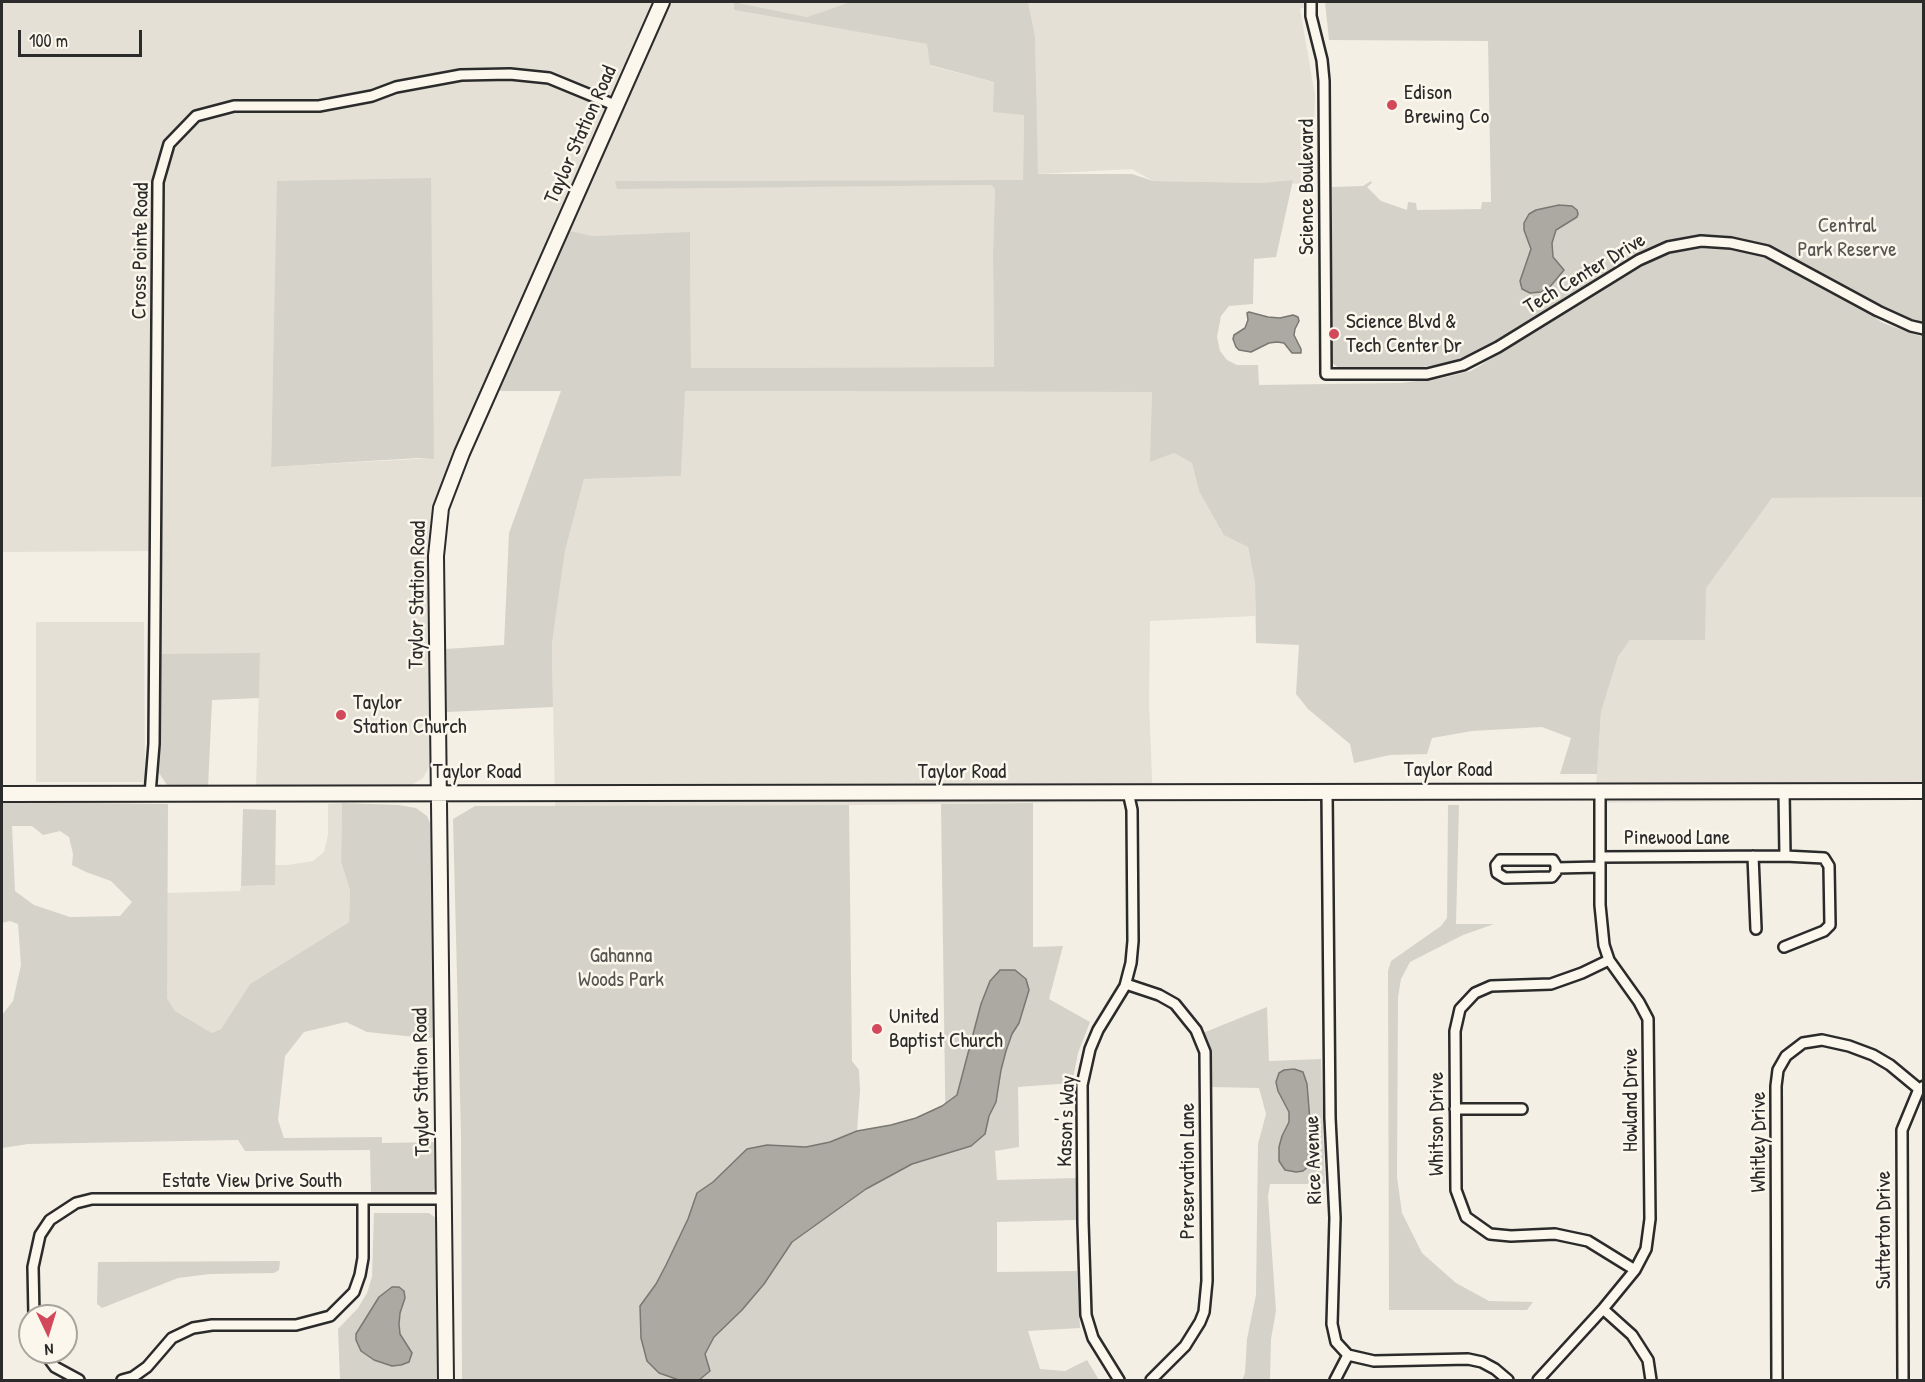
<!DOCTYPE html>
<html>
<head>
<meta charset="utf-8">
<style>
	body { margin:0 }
	#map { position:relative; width:1925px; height:1382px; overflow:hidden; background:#f3efe4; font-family:"Patrick Hand",sans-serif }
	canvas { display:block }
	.frame { position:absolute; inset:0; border:3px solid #2b2b2b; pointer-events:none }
	.north { position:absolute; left:18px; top:1304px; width:60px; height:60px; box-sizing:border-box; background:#fbf7ec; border:2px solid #a8a59f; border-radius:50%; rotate:176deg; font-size:16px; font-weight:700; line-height:24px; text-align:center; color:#2b2b2b }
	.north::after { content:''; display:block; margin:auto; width:21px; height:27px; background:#d1495b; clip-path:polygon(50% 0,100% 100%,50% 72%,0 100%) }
	.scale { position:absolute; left:18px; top:30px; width:124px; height:27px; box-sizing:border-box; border:3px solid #2b2b2b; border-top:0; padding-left:8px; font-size:18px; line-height:21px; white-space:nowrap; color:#2b2b2b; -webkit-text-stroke:4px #fbf7ec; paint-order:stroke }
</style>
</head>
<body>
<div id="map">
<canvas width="1925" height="1382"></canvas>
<div class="frame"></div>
<div class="north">N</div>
<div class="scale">100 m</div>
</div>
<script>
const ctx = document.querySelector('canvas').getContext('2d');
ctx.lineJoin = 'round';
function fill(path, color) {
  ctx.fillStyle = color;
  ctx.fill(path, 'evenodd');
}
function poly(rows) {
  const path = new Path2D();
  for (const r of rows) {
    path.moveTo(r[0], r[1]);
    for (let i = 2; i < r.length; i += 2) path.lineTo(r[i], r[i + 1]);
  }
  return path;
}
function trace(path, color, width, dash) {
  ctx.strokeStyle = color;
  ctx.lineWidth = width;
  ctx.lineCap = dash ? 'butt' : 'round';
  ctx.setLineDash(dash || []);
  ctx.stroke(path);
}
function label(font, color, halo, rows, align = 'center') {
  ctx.font = font + ' "Patrick Hand",sans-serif';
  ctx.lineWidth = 5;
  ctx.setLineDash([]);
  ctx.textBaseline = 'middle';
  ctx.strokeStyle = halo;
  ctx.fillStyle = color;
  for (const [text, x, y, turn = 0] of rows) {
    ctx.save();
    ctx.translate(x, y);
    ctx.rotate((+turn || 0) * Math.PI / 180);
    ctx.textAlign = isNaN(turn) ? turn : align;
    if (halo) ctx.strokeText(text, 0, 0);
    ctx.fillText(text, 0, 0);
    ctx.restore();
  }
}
fill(poly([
	[2,2,850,2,807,17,735,2,734,10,928,44,931,66,994,82,1024,115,1023,180,616,181,617,188,991,185,995,189,993,251,994,367,691,368,690,233,593,236,557,230,449,470,433,652,430,765,423,778,410,786,392,789,256,788,260,654,161,654,161,551,2,552],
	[273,382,434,458,271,467],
	[1028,2,1317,2,1300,9,1315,95,1312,184,1153,181,1132,169,1037,174,1035,36],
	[684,391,1152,392,1151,461,1174,453,1192,463,1199,491,1248,547,1255,583,1255,616,1150,621,1149,704,1153,801,849,805,555,806,552,644,565,551,584,479,681,476],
	[1923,497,1923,799,1595,803,1601,712,1618,657,1630,640,1705,640,1705,588,1772,498],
	[36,622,144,622,145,782,36,782],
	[342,803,341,862,350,890,349,922,250,984,221,1029,212,1033,175,1011,167,998,167,893,240,891,241,886,275,885,275,865,288,865,313,861,324,852,328,835,328,804]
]), '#e4e0d6');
fill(poly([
	[734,2,807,17,850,2,1028,2,1035,36,1038,174,1132,174,1153,181,1264,183,1293,180,1276,257,1254,259,1253,304,1229,306,1221,316,1217,337,1220,351,1227,360,1237,365,1258,365,1259,385,1401,383,1442,378,1471,371,1648,263,1671,253,1709,247,1739,250,1758,255,1763,246,1729,236,1706,235,1684,238,1659,244,1633,257,1478,352,1447,363,1422,367,1339,368,1331,362,1332,187,1363,186,1371,181,1372,183,1367,187,1381,201,1407,210,1408,202,1416,203,1417,210,1481,209,1482,202,1491,202,1488,41,1329,40,1325,2,1923,2,1923,323,1913,320,1884,306,1874,317,1883,323,1923,337,1923,497,1772,498,1706,588,1705,640,1630,640,1618,657,1601,712,1597,774,1560,774,1571,738,1542,727,1472,731,1432,738,1427,754,1390,755,1354,763,1350,744,1308,709,1296,694,1299,645,1256,643,1255,583,1248,547,1224,535,1199,491,1192,463,1174,453,1150,462,1152,392,685,391,681,476,584,479,565,551,552,644,553,707,447,712,446,649,504,645,509,533,561,391,500,391,497,388,569,231,593,236,690,232,691,368,994,367,993,251,995,189,991,185,617,189,615,181,1023,180,1024,115,993,112,994,82,930,65,927,44,734,10],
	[431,178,434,459,418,458,271,467,277,181],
	[260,653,259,698,212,700,208,788,174,788,167,785,159,773,161,654],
	[2,801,86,803,168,804,167,998,175,1011,212,1033,221,1029,250,984,349,922,350,890,341,862,342,803,399,805,416,808,427,816,432,827,437,1038,415,1037,367,1032,346,1022,304,1032,285,1056,278,1120,284,1138,382,1137,382,1143,439,1142,437,1186,432,1192,422,1194,371,1194,370,1150,245,1151,238,1140,28,1144,2,1148,2,1015,13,1001,21,965,18,924,10,921,2,923],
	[12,826,32,826,43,835,60,831,69,837,73,854,72,865,86,872,111,881,132,902,120,916,70,917,34,905,15,891],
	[1033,803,1033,947,1063,946,1049,999,1090,1022,1078,1053,1072,1083,1018,1087,1019,1147,995,1151,997,1180,1077,1178,1077,1220,997,1222,997,1272,1077,1271,1080,1328,1028,1331,1040,1369,1065,1371,1087,1360,1099,1380,462,1380,461,1134,453,819,475,806,849,805,852,1061,859,1070,860,1091,857,1131,830,1142,806,1147,767,1145,764,1284,792,1242,866,1189,912,1164,946,1153,941,804],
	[1448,805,1459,805,1456,924,1494,924,1463,935,1410,962,1401,979,1398,997,1397,1177,1402,1213,1422,1253,1456,1283,1489,1301,1533,1302,1527,1310,1389,1310,1388,971,1391,961,1441,926,1447,918],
	[243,809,276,810,275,885,241,886],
	[1267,1007,1269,1061,1321,1059,1325,1184,1270,1184,1268,1196,1276,1311,1271,1339,1270,1380,1242,1380,1245,1373,1247,1339,1256,1295,1258,1144,1266,1114,1259,1088,1211,1087,1210,1056,1203,1033],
	[374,1213,429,1213,436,1218,439,1228,442,1380,340,1380,338,1329,358,1308,367,1293,372,1277],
	[379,1297,405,1298,400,1313,399,1324,400,1334,412,1353,356,1334],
	[280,1261,279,1270,274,1273,210,1274,178,1278,102,1308,97,1304,98,1262]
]), '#d5d2c9');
const water = poly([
	[1559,205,1572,206,1577,210,1578,214,1577,217,1556,230,1552,243,1553,257,1564,270,1549,288,1541,292,1530,293,1522,289,1520,281,1531,249,1524,230,1524,223,1529,214,1536,210,1559,205],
	[1249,312,1268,317,1280,318,1293,315,1298,317,1299,321,1295,329,1294,335,1301,349,1301,353,1292,353,1284,343,1277,342,1269,343,1251,352,1239,350,1236,347,1233,339,1234,335,1245,328,1248,320,1247,313,1249,312],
	[1000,970,1015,970,1026,979,1029,990,1019,1023,1012,1034,1006,1051,1001,1070,996,1102,989,1116,985,1134,971,1146,912,1164,866,1189,792,1242,764,1284,742,1310,714,1337,705,1354,710,1371,699,1380,679,1380,659,1373,647,1361,641,1338,640,1306,656,1284,666,1265,688,1219,697,1193,713,1182,747,1149,767,1145,806,1147,830,1142,857,1131,891,1125,916,1118,942,1106,957,1095,981,1004,990,981,1000,970],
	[1294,1069,1303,1072,1307,1084,1310,1121,1309,1126,1312,1149,1310,1165,1303,1171,1296,1172,1285,1170,1279,1161,1279,1147,1282,1136,1289,1122,1289,1112,1278,1091,1276,1082,1279,1073,1284,1070,1294,1069],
	[392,1287,399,1287,404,1291,405,1298,400,1313,399,1324,400,1334,412,1353,409,1362,401,1365,392,1366,374,1360,361,1351,356,1340,356,1334,379,1297,392,1287]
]);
fill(water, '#aca9a2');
trace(water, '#787772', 1.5);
const minor = poly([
	[1311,2,1311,16,1322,60,1324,81,1326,374,1427,374,1463,365,1498,347,1639,260,1668,247,1701,241,1731,243,1767,251,1878,311,1911,326,1924,329],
	[1784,791,1785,856],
	[1327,792,1330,1118,1335,1218,1332,1324,1336,1342,1348,1355,1374,1361,1468,1359,1482,1362,1495,1369,1508,1380],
	[150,794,154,744,158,182,169,144,196,116,234,106,319,106,372,96,396,87,461,75,510,74,549,78,617,106],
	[1753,856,1756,929],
	[1600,857,1785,856,1824,858,1829,866,1830,925,1824,931,1784,947],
	[1500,860,1553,860,1556,865,1556,872,1552,877,1505,878,1497,873,1496,865,1500,860],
	[1556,868,1600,867],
	[1609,960,1582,973,1551,984,1491,986,1475,993,1460,1009,1455,1031,1456,1190,1466,1217,1490,1234,1511,1236,1555,1234,1588,1241,1635,1270],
	[1126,984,1159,995,1175,1004,1196,1030,1205,1052,1207,1281,1204,1312,1200,1322,1185,1346,1151,1380],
	[1455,1109,1522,1109],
	[1603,1309,1632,1335,1648,1360,1651,1380],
	[34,1316,33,1267,40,1235,50,1220,76,1203,92,1199,444,1199],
	[44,1352,55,1367,79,1380],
	[122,1380,133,1377,147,1367,172,1338,193,1328,212,1325,296,1325,330,1316,354,1292,360,1275,363,1258,363,1199],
	[1119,1380,1093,1338,1086,1315,1083,1222,1082,1085,1090,1049,1098,1030,1125,986,1131,963,1133,941,1132,810,1128,792],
	[1335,1380,1348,1355],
	[1538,1380,1603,1309,1635,1270,1646,1249,1650,1219,1648,1019,1639,1002,1609,960,1604,945,1600,905,1600,792],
	[1777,1380,1776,1086,1778,1070,1786,1056,1803,1043,1822,1040,1849,1046,1873,1055,1890,1065,1919,1089],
	[1903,1380,1902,1130,1919,1089,1924,1086]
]);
const secondary = poly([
	[2,794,1924,791],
	[446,1380,436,556,441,508,462,453,662,2]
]);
trace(minor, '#2b2b2b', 14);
trace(secondary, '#2b2b2b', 18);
trace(minor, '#fbf7ec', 9);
trace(secondary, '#fbf7ec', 14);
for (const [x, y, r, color] of [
	[1392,105,6,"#d1495b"],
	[1334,334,6,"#d1495b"],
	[341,715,6,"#d1495b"],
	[877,1029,6,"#d1495b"]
]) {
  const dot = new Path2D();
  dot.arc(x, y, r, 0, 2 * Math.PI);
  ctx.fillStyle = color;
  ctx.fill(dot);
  trace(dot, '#fbf7ec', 2);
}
label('21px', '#2b2b2b', '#fbf7ec', [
	["Edison",1404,93],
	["Brewing Co",1404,117],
	["Science Blvd &",1346,322],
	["Tech Center Dr",1346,346],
	["Taylor",353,703],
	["Station Church",353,727],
	["United",889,1017],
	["Baptist Church",889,1041]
], 'left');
label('21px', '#2b2b2b', '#fbf7ec', [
	["Taylor Station Road",581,135,-66],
	["Science Boulevard",1307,187,-90],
	["Cross Pointe Road",141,251,-89],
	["Tech Center Drive",1585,274,-31],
	["Taylor Station Road",418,595,-89],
	["Taylor Road",1448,770],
	["Taylor Road",477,772],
	["Taylor Road",962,772],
	["Pinewood Lane",1677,838],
	["Taylor Station Road",422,1082,-91],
	["Howland Drive",1631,1100,-90],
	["Kason's Way",1067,1121,-88],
	["Whitson Drive",1437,1124,-90],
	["Whitley Drive",1759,1142,-90],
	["Rice Avenue",1314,1160,-92],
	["Preservation Lane",1188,1171,-90],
	["Estate View Drive South",252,1181],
	["Sutterton Drive",1884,1230,-90]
]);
label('21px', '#565552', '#fbf7ec', [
	["Central",1847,226],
	["Park Reserve",1847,250],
	["Gahanna",621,956],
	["Woods Park",621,980]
]);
</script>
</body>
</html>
